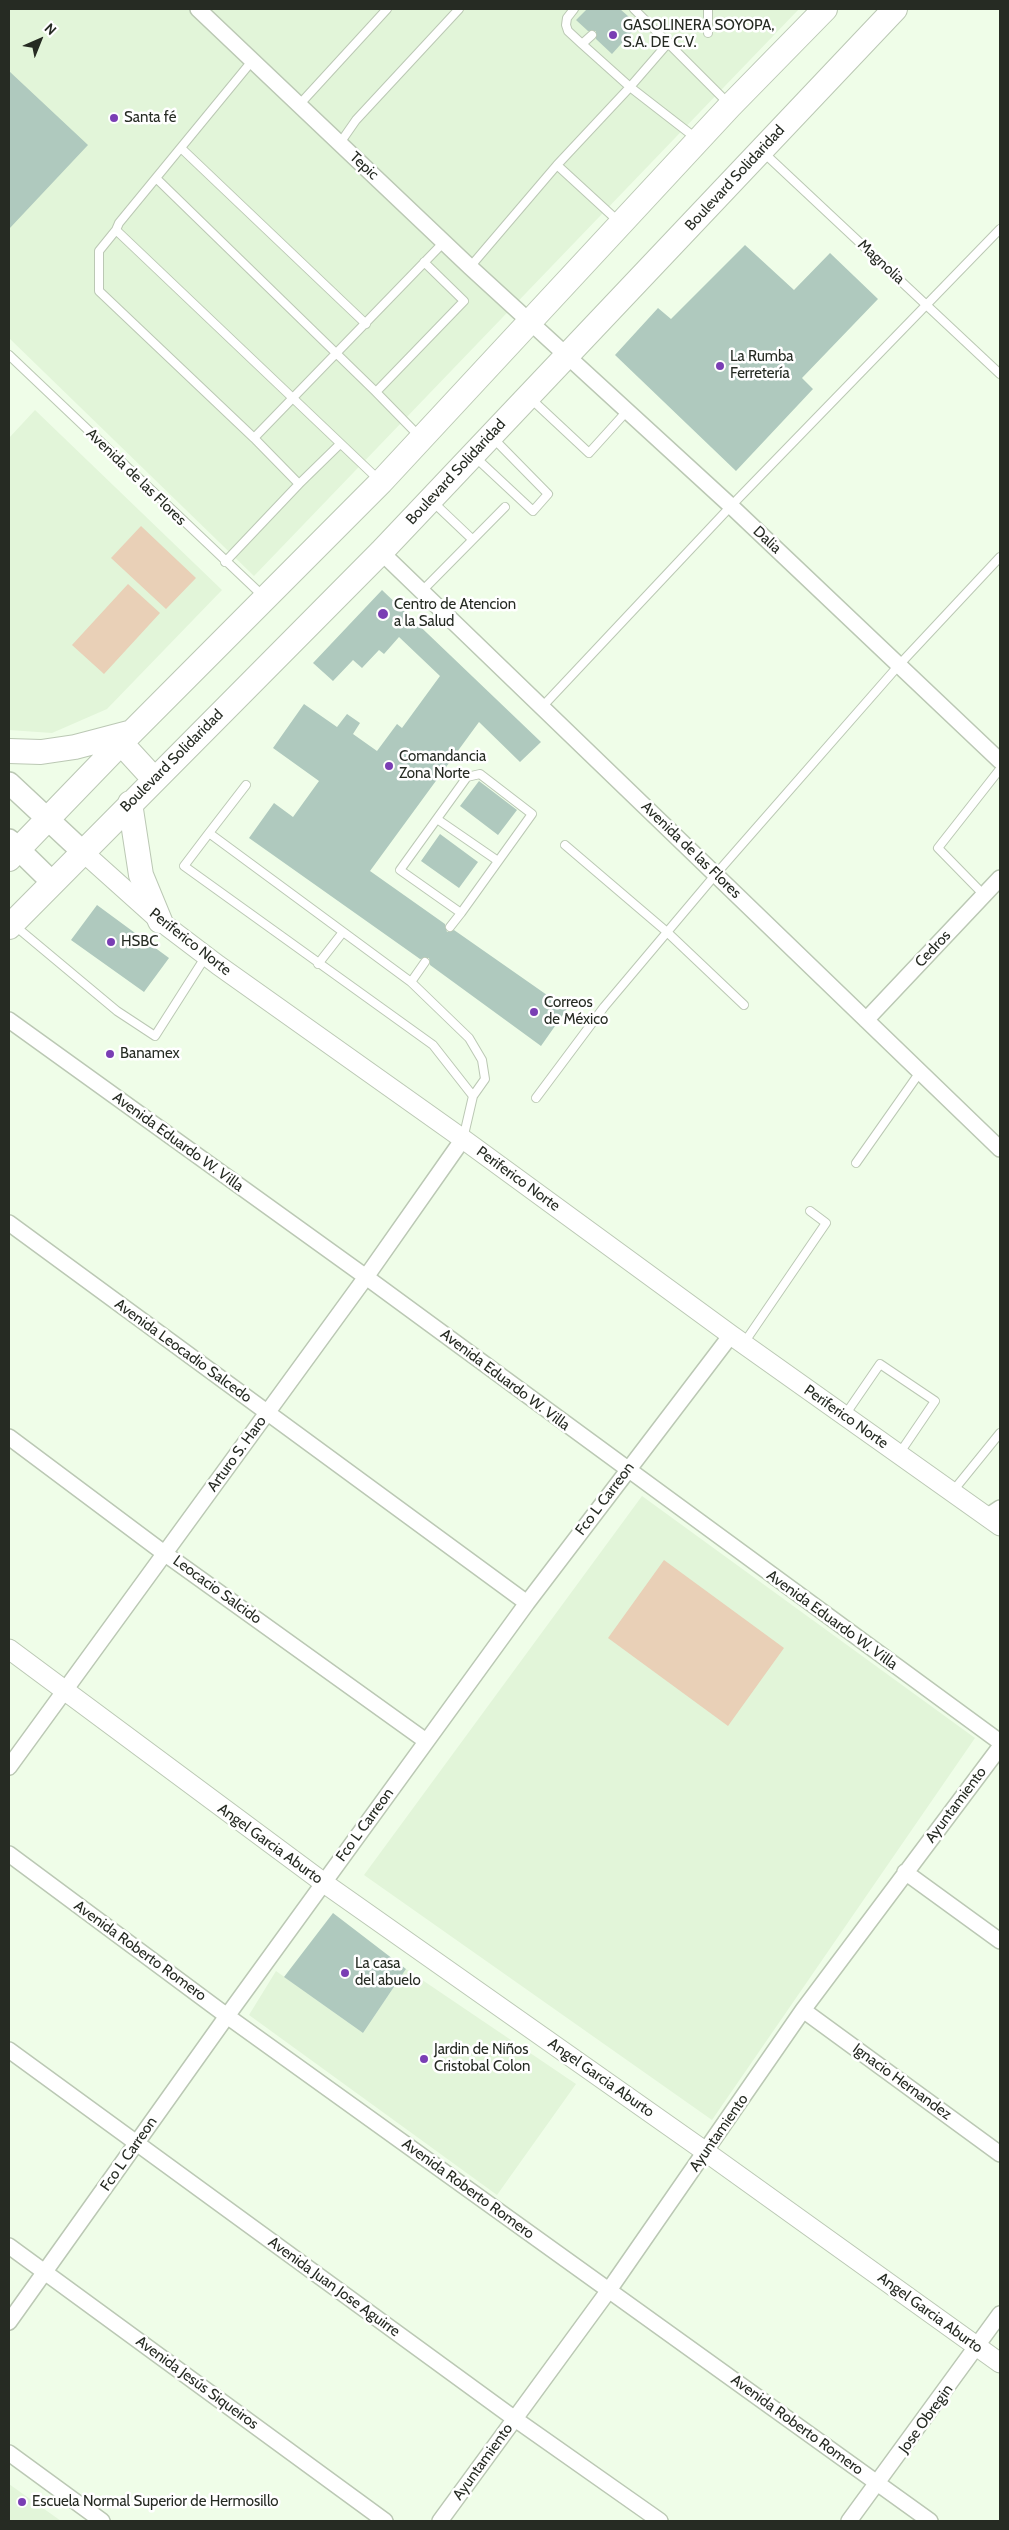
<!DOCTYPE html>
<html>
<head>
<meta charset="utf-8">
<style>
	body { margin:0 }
	#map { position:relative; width:1009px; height:2530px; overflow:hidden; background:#effde8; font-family:Cabin,sans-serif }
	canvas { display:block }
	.frame { position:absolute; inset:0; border:10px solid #262b23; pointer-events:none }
	.north { position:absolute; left:15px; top:15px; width:50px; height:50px; -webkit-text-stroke:4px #fff; paint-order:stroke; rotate:44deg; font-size:14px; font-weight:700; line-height:20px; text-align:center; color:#262b23 }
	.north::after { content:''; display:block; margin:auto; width:18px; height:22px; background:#262b23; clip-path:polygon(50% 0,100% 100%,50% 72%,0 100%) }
</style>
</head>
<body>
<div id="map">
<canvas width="1009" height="2530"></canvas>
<div class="frame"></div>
<div class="north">N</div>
</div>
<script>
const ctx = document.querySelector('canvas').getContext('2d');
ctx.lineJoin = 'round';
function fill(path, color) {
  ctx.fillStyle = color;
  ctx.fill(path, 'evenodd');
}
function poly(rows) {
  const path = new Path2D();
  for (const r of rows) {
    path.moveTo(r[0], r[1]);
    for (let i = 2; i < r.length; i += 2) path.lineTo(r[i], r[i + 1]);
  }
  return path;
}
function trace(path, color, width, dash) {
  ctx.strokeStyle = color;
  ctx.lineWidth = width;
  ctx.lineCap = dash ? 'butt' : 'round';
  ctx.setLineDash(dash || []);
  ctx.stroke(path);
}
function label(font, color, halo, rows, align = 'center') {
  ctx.font = font + ' Cabin,sans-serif';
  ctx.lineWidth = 5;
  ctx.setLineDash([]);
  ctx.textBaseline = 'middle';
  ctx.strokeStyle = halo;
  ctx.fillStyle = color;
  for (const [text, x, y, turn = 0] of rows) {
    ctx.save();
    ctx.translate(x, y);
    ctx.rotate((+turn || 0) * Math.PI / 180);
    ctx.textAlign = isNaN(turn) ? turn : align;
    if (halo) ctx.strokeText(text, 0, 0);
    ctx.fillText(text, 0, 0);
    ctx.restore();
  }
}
fill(poly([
	[9,9,799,9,254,576,9,338],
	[35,410,222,590,107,709,52,733,9,730,9,438],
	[642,1496,975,1738,712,2120,364,1875],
	[406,1969,576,2084,497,2195,249,2015,276,1971,363,2033],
	[9,2484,61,2521,9,2521]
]), '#e2f5d9');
fill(poly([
	[141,526,196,578,166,609,111,558],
	[128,584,160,613,104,674,72,645],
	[664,1560,784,1648,728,1726,608,1638]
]), '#e9d0b7');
fill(poly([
	[587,9,620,9,638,25,612,54,596,39,596,31,588,31,576,20],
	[9,71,88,145,9,229],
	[745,245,794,290,830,253,878,299,802,378,813,389,736,471,615,355,658,308,671,319],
	[382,590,541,742,520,762,479,722,370,871,445,924,447,932,454,930,567,1009,541,1046,430,965,429,958,420,959,249,838,274,803,293,817,319,781,273,748,304,704,337,727,347,714,360,723,353,734,377,751,397,724,402,728,440,676,399,637,384,654,379,650,362,668,353,660,333,681,313,663],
	[479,781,517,810,498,835,460,806],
	[440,834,478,862,459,888,421,861],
	[97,905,169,958,144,992,71,940],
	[333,1913,406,1969,363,2033,284,1977]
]), '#afc9be');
const service = poly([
	[574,9,567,18,566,25,568,31,582,44],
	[634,9,729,104],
	[708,9,708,33],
	[592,35,582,44,630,87,697,139],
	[252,61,119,223,116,230,99,251,99,291,254,438,444,242],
	[299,105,387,9],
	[340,143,356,120,459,9],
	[182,149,366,324],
	[763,152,1000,374],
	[557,165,618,221],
	[157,179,376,392,464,301,424,262],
	[116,230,379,480],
	[470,267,557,165,630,87,669,42],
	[9,355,263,596],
	[376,392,420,437],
	[529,397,589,453,627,411],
	[474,456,533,511,548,494,492,437],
	[299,484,340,444],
	[432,501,472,539],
	[225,562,299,484,254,438],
	[422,591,505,507],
	[542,707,731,506,1000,229],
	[437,819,498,861],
	[209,833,246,785],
	[565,845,667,932,744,1005],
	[984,895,938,848,1000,769],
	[14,925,117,1011,155,1036,206,956],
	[450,927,461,913,532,814,480,774,467,777,400,870,461,913],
	[318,964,343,932],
	[411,982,425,962],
	[536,1098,604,1007,716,874,899,665,1000,557],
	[463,1139,473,1096,485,1079,482,1060,469,1038,411,982,209,833,184,866,433,1045,473,1096],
	[856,1163,920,1072],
	[744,1343,826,1223,810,1211],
	[845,1415,880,1364,935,1401,899,1454],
	[953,1491,1000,1433]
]);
const minor = poly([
	[198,9,470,267,731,506,1000,761],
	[381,552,1000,1149],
	[9,1020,366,1277,1000,1742],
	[866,1020,1000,878],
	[9,1223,527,1603],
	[9,1437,164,1553,426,1741],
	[988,1516,1000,1508],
	[9,1767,366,1277,463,1139],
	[9,1854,227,2016,930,2521],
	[905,1872,1000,1941],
	[803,2010,1000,2154],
	[9,2050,515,2419,660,2521],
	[9,2246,385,2521],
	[9,2322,227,2016,527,1603,731,1335],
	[9,2453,102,2521],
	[440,2521,609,2290,803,2010,1000,1747],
	[849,2521,1000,2314]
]);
const tertiary = poly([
	[83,852,160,921,218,965,463,1139,731,1335,1000,1526],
	[9,1649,324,1883,706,2152,1000,2363]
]);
const secondary = poly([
	[9,783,83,852],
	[9,840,52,882]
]);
const primary = poly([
	[121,743,154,779],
	[9,751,41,752,75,747,132,732],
	[130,803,141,875,160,921],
	[9,859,121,743,381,482,730,106,825,9],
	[9,927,381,552,895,9]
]);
trace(service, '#bbc8b4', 10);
trace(minor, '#bbc8b4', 18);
trace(tertiary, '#bbc8b4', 21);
trace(secondary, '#bbc8b4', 24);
trace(primary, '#bbc8b4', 26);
trace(service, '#fff', 8);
trace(minor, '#fff', 15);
trace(tertiary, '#fff', 19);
trace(secondary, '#fff', 21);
trace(primary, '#fff', 24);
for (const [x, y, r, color] of [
	[613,35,5,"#7a3eb4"],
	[114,118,5,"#7a3eb4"],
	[720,366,5,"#7a3eb4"],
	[383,614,6,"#7a3eb4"],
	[389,766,5,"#7a3eb4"],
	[111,942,5,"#7a3eb4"],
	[534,1012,5,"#7a3eb4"],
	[110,1054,5,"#7a3eb4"],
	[345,1973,5,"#7a3eb4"],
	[424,2059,5,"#7a3eb4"],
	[22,2502,5,"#7a3eb4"]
]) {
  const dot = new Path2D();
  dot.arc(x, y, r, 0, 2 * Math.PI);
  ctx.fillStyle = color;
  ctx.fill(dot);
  trace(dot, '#fff', 2);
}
label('15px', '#262b23', '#fff', [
	["GASOLINERA SOYOPA,",623,26],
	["S.A. DE C.V.",623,43],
	["Santa fé",124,118],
	["La Rumba",730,357],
	["Ferretería",730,374],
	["Centro de Atencion",394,605],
	["a la Salud",394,622],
	["Comandancia",399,757],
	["Zona Norte",399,774],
	["HSBC",121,942],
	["Correos",544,1003],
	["de México",544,1020],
	["Banamex",120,1054],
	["La casa",355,1964],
	["del abuelo",355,1981],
	["Jardin de Niños",434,2050],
	["Cristobal Colon",434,2067],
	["Escuela Normal Superior de Hermosillo",32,2502]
], 'left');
label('15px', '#262b23', '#fff', [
	["Tepic",364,166,43],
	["Boulevard Solidaridad",735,178,-47],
	["Magnolia",881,262,43],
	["Boulevard Solidaridad",456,472,-47],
	["Avenida de las Flores",136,477,44],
	["Dalia",767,540,43],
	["Boulevard Solidaridad",172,761,-45],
	["Avenida de las Flores",691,850,44],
	["Periferico Norte",190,942,38],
	["Cedros",933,949,-47],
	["Avenida Eduardo W. Villa",178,1142,36],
	["Periferico Norte",518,1179,36],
	["Avenida Leocadio Salcedo",183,1351,36],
	["Avenida Eduardo W. Villa",505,1380,37],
	["Periferico Norte",846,1417,35],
	["Arturo S. Haro",237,1454,-54],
	["Fco L Carreon",605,1499,-53],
	["Leocacio Salcido",217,1590,36],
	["Avenida Eduardo W. Villa",832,1620,36],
	["Ayuntamiento",956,1805,-53],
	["Fco L Carreon",365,1825,-54],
	["Angel Garcia Aburto",270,1844,36],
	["Avenida Roberto Romero",140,1951,36],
	["Angel Garcia Aburto",601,2078,35],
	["Ignacio Hernandez",902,2082,36],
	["Ayuntamiento",719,2133,-55],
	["Fco L Carreon",129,2154,-55],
	["Avenida Roberto Romero",468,2189,36],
	["Avenida Juan Jose Aguirre",334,2287,36],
	["Angel Garcia Aburto",930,2313,36],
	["Avenida Jesús Siqueiros",197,2383,36],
	["Jose Obregin",926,2419,-54],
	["Avenida Roberto Romero",797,2425,36],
	["Ayuntamiento",483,2462,-54]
]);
</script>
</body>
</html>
